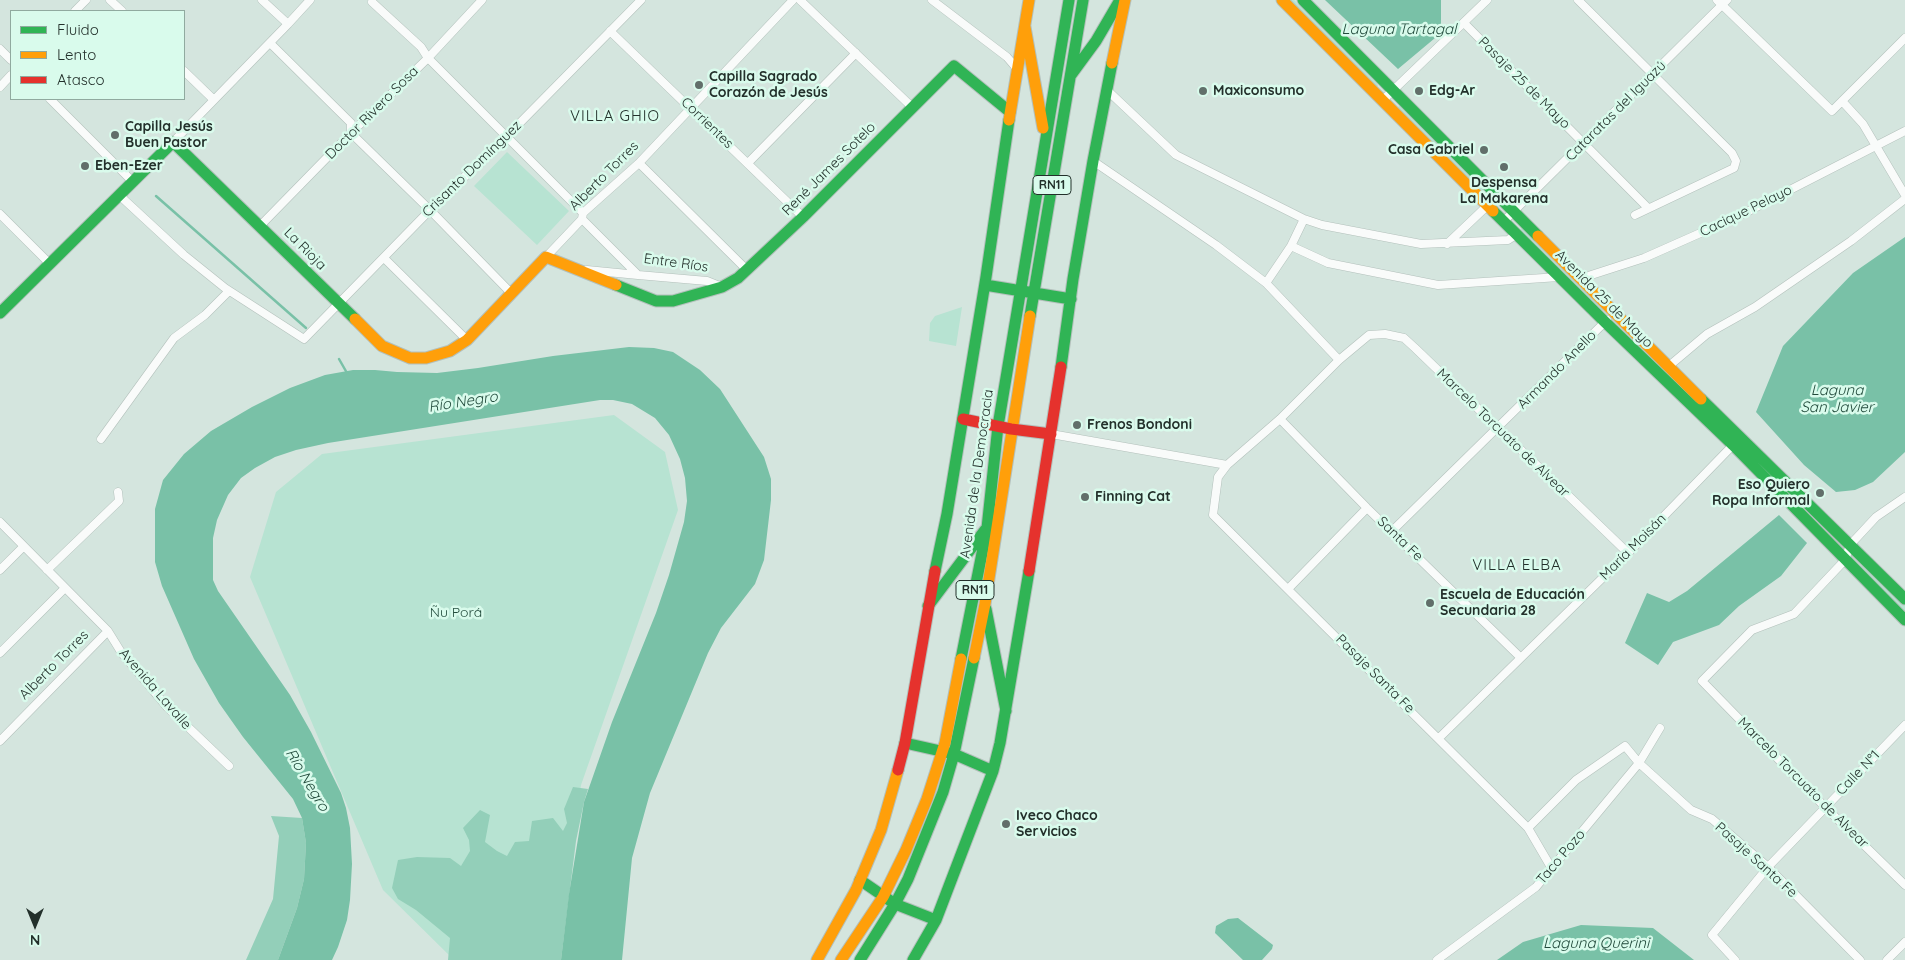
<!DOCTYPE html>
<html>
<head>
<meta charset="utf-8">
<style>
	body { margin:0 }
	#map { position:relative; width:1905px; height:960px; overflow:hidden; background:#d4e5de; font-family:Quicksand,sans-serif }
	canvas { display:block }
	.legend { position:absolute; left:10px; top:10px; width:175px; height:90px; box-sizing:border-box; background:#d9fbec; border:1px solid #90aa9f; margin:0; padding:6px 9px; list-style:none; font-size:15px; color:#23302b }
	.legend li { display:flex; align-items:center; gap:10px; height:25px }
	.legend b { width:25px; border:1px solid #90aa9f }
	.north { position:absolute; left:10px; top:900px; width:50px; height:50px; -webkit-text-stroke:4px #d9fbec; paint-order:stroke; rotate:180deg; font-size:14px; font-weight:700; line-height:20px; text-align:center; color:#23302b }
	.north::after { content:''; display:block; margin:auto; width:18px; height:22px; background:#23302b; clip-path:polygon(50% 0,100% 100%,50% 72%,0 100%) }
</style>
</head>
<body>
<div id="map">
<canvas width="1905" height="960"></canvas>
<ul class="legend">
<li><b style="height:6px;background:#30b455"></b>Fluido</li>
<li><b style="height:6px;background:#ff9f0a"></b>Lento</li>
<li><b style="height:6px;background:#e5322d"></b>Atasco</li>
</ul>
<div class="north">N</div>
</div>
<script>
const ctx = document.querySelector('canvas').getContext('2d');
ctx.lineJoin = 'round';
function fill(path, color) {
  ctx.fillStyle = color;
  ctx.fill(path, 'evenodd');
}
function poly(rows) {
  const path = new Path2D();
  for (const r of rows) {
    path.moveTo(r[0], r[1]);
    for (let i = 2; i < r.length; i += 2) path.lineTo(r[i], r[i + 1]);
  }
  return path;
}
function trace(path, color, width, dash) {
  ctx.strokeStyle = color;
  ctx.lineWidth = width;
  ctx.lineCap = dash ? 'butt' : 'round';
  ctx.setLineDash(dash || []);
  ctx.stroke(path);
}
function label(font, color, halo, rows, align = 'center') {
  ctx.font = font + ' Quicksand,sans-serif';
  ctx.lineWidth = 5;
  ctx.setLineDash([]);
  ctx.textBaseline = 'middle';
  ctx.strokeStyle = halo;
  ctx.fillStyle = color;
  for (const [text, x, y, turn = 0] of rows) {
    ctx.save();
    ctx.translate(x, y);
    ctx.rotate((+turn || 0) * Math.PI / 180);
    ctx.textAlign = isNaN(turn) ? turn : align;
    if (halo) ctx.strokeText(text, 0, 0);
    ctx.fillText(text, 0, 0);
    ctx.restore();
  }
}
fill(poly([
	[1288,0,1294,0,1377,82,1378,86,1376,86],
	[1401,104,1498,202,1494,205,1397,108],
	[507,152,569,211,537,245,474,186],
	[1524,226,1605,308,1601,312,1520,230],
	[962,307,956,346,929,341,930,323,935,316],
	[614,415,665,452,678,510,581,785,556,960,454,960,383,890,250,577,276,492,322,454],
	[1863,564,1905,606,1905,613,1860,568]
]), '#b7e3d2');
fill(poly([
	[573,787,588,789,584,802,576,841,561,960,448,960,450,938,416,910,398,899,392,888,398,860,417,857,450,858,461,866,470,851,469,840,463,828,480,810,490,815,485,842,497,851,507,856,515,842,529,841,532,821,553,818,563,831,567,823,564,809],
	[271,816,302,818,306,843,304,879,297,908,278,960,246,960,273,899,279,836]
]), '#93cfb9');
fill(poly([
	[1325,0,1441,0,1441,33,1398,69],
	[1905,237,1905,452,1873,482,1855,490,1836,492,1804,465,1756,412,1783,346,1853,273],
	[629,347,654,348,673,352,700,370,720,389,764,457,771,479,771,500,764,560,755,584,721,628,708,653,650,793,632,858,622,960,561,960,569,894,584,802,612,722,656,613,669,575,684,522,687,501,685,478,680,459,669,435,655,418,632,404,613,400,600,400,328,443,296,450,275,457,255,468,241,478,228,495,217,520,213,538,213,580,218,591,290,695,311,732,341,793,346,808,350,828,352,864,350,900,347,920,338,947,332,960,278,960,297,908,304,879,306,843,302,818,293,799,243,737,219,703,194,659,162,586,155,562,155,509,163,480,184,454,211,431,252,407,290,388,325,375,353,370,375,370,397,372,437,373,478,368,553,356],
	[1779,515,1807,543,1781,576,1739,606,1719,625,1673,642,1658,665,1625,643,1647,593,1669,602,1687,591],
	[1238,918,1273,945,1272,949,1262,960,1243,960,1215,933,1216,926,1228,919],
	[1581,925,1653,928,1694,960,1497,960,1523,942]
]), '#79c1a7');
trace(poly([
	[156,196,306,328],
	[339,359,347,373]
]), '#79c1a7', 2.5);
const street = poly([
	[110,0,122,11],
	[262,0,288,24],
	[800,0,912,107],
	[932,0,1007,57,1018,70],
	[1578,0,1732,153,1736,161,1734,168,1635,215],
	[1717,0,1832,111,1905,38],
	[372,2,421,47,428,58,583,213],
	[75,11,86,0],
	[1464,23,1648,208],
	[610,31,803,217],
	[270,43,351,123,351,133,430,210,511,293],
	[0,49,11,60],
	[184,71,214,100],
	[0,87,11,75],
	[1107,90,1176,155,1304,219,1322,225,1421,244,1508,240,1517,234],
	[50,99,132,181],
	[1382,101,1487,0],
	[1842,101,1863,124,1905,195],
	[173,142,288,24,310,0],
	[1093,161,1216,245,1266,283,1339,360],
	[639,163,747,270],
	[748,163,856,53],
	[119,195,184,255,225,288,304,339,430,210,506,137,641,0],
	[0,214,50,264],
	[582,219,638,275,707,281,722,287],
	[1504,221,1727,0],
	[260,226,351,133,428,58,482,0],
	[1447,244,1487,206],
	[1291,246,1328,263,1438,285,1559,277],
	[546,257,582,219,583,213,639,163,793,0],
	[384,258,467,340],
	[587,270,638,275],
	[1582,278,1644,258,1741,215,1905,131],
	[1266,283,1291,246,1304,219],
	[1669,366,1707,334,1755,307,1851,241,1905,199],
	[1280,419,1367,508,1520,657],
	[1051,434,1227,465],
	[101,439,174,338,205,315,229,291],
	[1905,497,1876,517,1850,545,1845,560,1794,614,1752,630,1702,681,1825,807,1905,885],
	[0,522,108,631,121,652,167,707,229,766],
	[1392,531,1607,320],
	[0,570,23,547],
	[47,570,119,501,118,492],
	[1289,588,1367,508],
	[0,653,64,589],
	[1439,738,1628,553,1735,443],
	[0,741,108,631],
	[1528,828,1576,780,1625,746,1639,763,1691,810,1712,819,1768,867,1860,960],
	[1552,869,1528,828,1213,515,1218,477,1227,465,1280,419,1339,360,1369,335,1385,334,1404,338,1415,348,1628,553],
	[1437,960,1536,887,1639,763,1660,728],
	[1735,960,1712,935,1768,867,1905,725],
	[1887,960,1905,942]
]);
const fast = poly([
	[1303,0,1538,236],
	[1071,75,1096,41,1120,0],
	[1493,211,1605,322,1733,445,1905,620],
	[616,285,656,301,673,301,722,287,738,278,803,217,954,66,1010,112],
	[985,285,1071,299],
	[0,313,173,142,355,319],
	[1030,316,1083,0],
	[1061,367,1073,279,1093,161,1112,63],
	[1701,399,1905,599],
	[935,571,947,514,986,277,1009,120],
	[928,606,985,530],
	[986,609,1006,711],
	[961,659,987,528,998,426,1069,0],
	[905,743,954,754,993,771],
	[860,880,895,904,936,920],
	[860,960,895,904,908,879,943,792,954,754,974,658],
	[913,960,936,920,993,771,1000,743,1029,571]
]);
const slow = poly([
	[1282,0,1493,211],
	[1025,27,1043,128],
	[1112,63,1125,0],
	[1009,120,1029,0],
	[1538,236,1701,399],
	[355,319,382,346,410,358,426,358,450,351,467,340,546,257,616,285],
	[974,658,985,604,1030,316],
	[817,960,856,890,881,830,898,770],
	[841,960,883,897,906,850,927,799,945,743,961,659]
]);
const jam = poly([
	[963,419,1011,429,1051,434],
	[1029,571,1061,367],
	[898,770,905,743,935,571]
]);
trace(street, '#b3c0bb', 9);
trace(fast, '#b3c0bb', 13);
trace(slow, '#b3c0bb', 13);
trace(jam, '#b3c0bb', 13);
trace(street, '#f9fbfa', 8);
trace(fast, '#30b455', 11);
trace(slow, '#ff9f0a', 11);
trace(jam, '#e5322d', 11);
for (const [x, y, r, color] of [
	[699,85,5,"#616f6a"],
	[1203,91,5,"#616f6a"],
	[1419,91,5,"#616f6a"],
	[115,135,5,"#616f6a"],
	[1484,150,5,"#616f6a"],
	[85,166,5,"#616f6a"],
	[1504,167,5,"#616f6a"],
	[1077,425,5,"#616f6a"],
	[1820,493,5,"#616f6a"],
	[1085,497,5,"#616f6a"],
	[1430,603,5,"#616f6a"],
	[1006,824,5,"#616f6a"]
]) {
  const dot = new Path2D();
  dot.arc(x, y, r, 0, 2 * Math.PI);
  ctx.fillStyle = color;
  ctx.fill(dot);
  trace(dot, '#d9fbec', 2);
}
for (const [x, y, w] of [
	[1052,185,38],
	[975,590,38]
]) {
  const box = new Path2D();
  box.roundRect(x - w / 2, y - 9.5, w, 19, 4);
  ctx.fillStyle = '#d9fbec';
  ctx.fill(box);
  trace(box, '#23302b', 1);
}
label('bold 12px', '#23302b', null, [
	["RN11",1052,185],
	["RN11",975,590]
]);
label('bold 14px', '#23302b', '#d9fbec', [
	["Capilla Sagrado",709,77],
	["Corazón de Jesús",709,93],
	["Maxiconsumo",1213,91],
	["Edg-Ar",1429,91],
	["Capilla Jesús",125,127],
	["Buen Pastor",125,143],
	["Casa Gabriel",1474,150,"right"],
	["Eben-Ezer",95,166],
	["Despensa",1504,183,"center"],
	["La Makarena",1504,199,"center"],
	["Frenos Bondoni",1087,425],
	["Eso Quiero",1810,485,"right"],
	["Ropa Informal",1810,501,"right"],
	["Finning Cat",1095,497],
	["Escuela de Educación",1440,595],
	["Secundaria 28",1440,611],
	["Iveco Chaco",1016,816],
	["Servicios",1016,832]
], 'left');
label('14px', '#23302b', '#d9fbec', [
	["Pasaje 25 de Mayo",1524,83,45],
	["Cataratas del Iguazú",1616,111,-45],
	["Doctor Rivero Sosa",372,113,-45],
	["Corrientes",707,123,44],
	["Crisanto Domínguez",472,169,-44],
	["René James Sotelo",829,169,-45],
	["Alberto Torres",604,176,-45],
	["Cacique Pelayo",1746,211,-26],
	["La Rioja",305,249,45],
	["Entre Ríos",676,263,8],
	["Avenida 25 de Mayo",1604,299,45],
	["Armando Anello",1557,370,-45],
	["Marcelo Torcuato de Alvear",1503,433,44],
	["Avenida de la Democracia",977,474,-82],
	["Santa Fe",1400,539,44],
	["María Moisán",1633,547,-45],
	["Alberto Torres",54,665,-45],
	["Pasaje Santa Fe",1375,674,45],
	["Avenida Lavalle",155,689,49],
	["Calle N°1",1858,773,-46],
	["Marcelo Torcuato de Alvear",1803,783,45],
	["Taco Pozo",1561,857,-50],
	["Pasaje Santa Fe",1756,860,42]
]);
label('14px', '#234c3d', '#d9fbec', [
	["Ñu Porá",456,613]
]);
label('italic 15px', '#224b3c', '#d9fbec', [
	["Laguna Tartagal",1399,29],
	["Laguna",1837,390],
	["San Javier",1837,407],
	["Río Negro",463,402,-9],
	["Río Negro",307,780,59],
	["Laguna Querini",1596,943]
]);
ctx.letterSpacing = '1px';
label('15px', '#23302b', '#d9fbec', [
	["VILLA GHIO",615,116],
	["VILLA ELBA",1517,565]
]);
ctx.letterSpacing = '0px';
</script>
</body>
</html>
